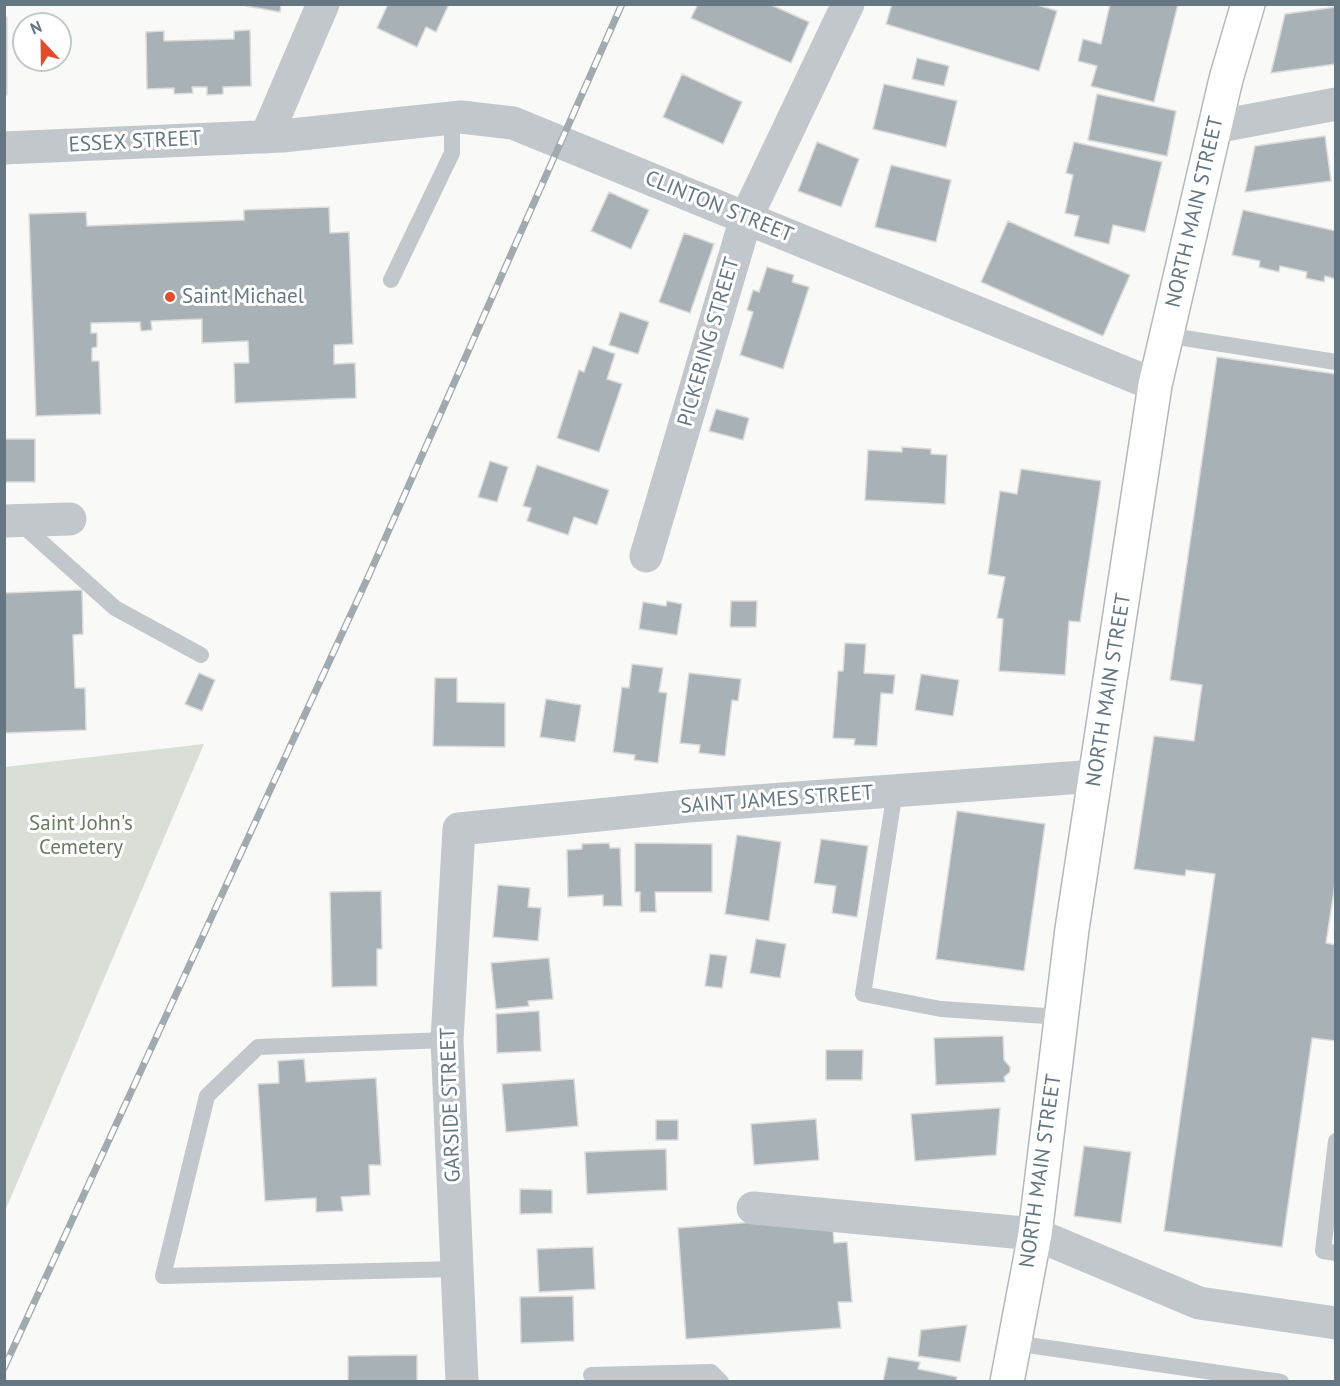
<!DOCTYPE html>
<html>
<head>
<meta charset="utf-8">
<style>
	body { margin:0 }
	#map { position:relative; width:1340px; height:1386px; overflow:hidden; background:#f9f9f7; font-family:"PT Sans",sans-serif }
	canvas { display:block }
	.frame { position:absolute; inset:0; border:6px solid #647782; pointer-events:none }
	.north { position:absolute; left:12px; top:12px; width:60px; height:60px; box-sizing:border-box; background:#fff; border:2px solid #c1c9cd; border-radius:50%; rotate:338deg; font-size:16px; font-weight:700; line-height:24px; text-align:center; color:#647782 }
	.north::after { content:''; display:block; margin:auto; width:21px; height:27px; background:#e34b2d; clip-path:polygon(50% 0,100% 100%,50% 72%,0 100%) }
</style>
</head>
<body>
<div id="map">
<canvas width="1340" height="1386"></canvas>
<div class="frame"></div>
<div class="north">N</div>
</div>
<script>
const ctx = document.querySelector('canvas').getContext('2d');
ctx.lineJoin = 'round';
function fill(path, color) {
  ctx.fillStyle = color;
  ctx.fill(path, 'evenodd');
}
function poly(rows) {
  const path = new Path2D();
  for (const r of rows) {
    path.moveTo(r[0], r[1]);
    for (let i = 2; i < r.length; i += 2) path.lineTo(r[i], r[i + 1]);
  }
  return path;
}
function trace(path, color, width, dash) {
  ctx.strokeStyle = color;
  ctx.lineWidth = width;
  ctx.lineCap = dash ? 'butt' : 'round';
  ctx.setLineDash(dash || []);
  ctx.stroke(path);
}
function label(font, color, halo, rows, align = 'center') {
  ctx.font = font + ' "PT Sans",sans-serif';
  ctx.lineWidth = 6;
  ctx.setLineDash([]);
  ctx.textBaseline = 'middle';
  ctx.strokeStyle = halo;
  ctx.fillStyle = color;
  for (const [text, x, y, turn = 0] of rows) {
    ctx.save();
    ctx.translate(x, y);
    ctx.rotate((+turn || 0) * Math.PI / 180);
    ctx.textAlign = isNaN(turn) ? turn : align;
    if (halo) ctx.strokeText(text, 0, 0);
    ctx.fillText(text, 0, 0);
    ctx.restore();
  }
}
fill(poly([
	[204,744,5,1211,5,767]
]), '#d9ded6');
const building = poly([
	[246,4,281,4,280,12,246,6,246,4],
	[388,4,449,4,436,32,426,27,417,47,377,28,388,4],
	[698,4,769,4,809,22,791,63,691,18,698,4],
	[892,4,1034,4,1057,11,1039,71,886,24,892,4],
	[1110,4,1178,4,1154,102,1091,86,1097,66,1078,61,1083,39,1101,44,1110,4],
	[1336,7,1336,64,1271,73,1285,14,1336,7],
	[4,17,7,17,7,95,4,95,4,17],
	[250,30,251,86,223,87,223,94,207,95,207,87,192,87,193,93,174,94,174,88,147,89,146,32,164,31,164,41,234,39,234,31,250,30],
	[917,58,949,66,944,86,912,79,917,58],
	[682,74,742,102,723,144,663,117,682,74],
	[884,84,957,101,946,147,873,129,884,84],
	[1097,94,1176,111,1167,156,1088,140,1097,94],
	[1325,136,1331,181,1245,192,1255,146,1325,136],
	[817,142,859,159,841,207,798,191,817,142],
	[1074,142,1162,162,1145,232,1113,225,1109,244,1074,236,1079,216,1065,213,1073,175,1066,173,1074,142],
	[891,165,951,180,936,242,875,227,891,165],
	[609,192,649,210,631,249,591,231,609,192],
	[329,207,330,233,349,232,353,344,334,345,334,364,355,363,356,398,235,403,234,363,249,363,248,341,202,343,202,319,151,321,152,330,141,331,140,322,91,323,91,333,97,333,97,347,92,348,92,361,99,361,101,414,36,416,29,214,86,212,87,226,244,220,244,210,329,207],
	[1243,210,1336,231,1336,279,1325,276,1324,282,1306,278,1307,272,1280,266,1279,272,1259,267,1260,261,1232,255,1243,210],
	[1008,221,1130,275,1103,336,981,282,1008,221],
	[684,233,714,244,690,313,659,302,684,233],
	[767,267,794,275,792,282,809,287,783,369,740,355,753,312,747,310,753,290,759,292,767,267],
	[620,312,649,322,638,354,609,345,620,312],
	[593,346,615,354,607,379,622,384,599,452,557,438,579,370,584,372,593,346],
	[1217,357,1336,374,1336,877,1326,943,1336,945,1336,1041,1312,1038,1282,1247,1164,1231,1215,874,1186,870,1185,876,1134,869,1154,736,1194,741,1202,685,1170,680,1217,357],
	[716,409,749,418,743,440,709,431,716,409],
	[4,439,35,439,35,482,4,482,4,439],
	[902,447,931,449,931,454,947,455,945,504,865,500,868,450,902,452,902,447],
	[490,461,508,467,497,502,478,497,490,461],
	[537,465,609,490,597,525,574,517,568,535,527,521,531,508,523,506,537,465],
	[1021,469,1101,481,1080,622,1069,621,1065,675,999,671,1003,619,997,618,1005,577,988,574,1000,491,1017,494,1021,469],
	[82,590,83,634,73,635,75,688,85,688,86,730,4,733,4,593,82,590],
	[667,601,682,604,677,635,639,629,643,602,666,606,667,601],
	[731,601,757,601,756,627,730,627,731,601],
	[845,643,866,644,864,673,895,675,893,694,881,693,877,746,854,745,855,739,833,738,838,671,843,671,845,643],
	[632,664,663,668,659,692,667,693,658,763,634,760,635,755,613,752,622,687,629,688,632,664],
	[199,673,215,680,202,711,185,704,199,673],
	[689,673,741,679,738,701,732,700,725,756,699,753,700,745,680,743,689,673],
	[921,674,959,680,953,716,915,710,921,674],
	[435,678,457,678,457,702,505,703,505,747,433,746,435,678],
	[546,699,581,705,575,742,540,737,546,699],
	[957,811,1045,824,1024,971,936,959,957,811],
	[737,835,781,842,769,921,725,914,737,835],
	[821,839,868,846,857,917,832,913,836,886,814,883,821,839],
	[609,843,610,848,620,848,622,906,603,906,603,895,568,897,567,850,582,849,582,844,609,843],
	[635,843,712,844,712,892,655,892,656,912,640,912,640,892,635,892,635,843],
	[498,885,530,888,528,907,541,908,538,941,493,937,498,885],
	[381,891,382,949,377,949,377,986,332,987,330,892,381,891],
	[756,939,786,944,780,978,750,973,756,939],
	[710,954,727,956,722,988,705,986,710,954],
	[549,958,553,999,528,1001,529,1006,496,1009,491,963,549,958],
	[539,1011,541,1051,497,1053,496,1014,539,1011],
	[1003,1036,1004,1060,1010,1067,1010,1072,1004,1077,1005,1082,936,1085,934,1038,1003,1036],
	[826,1050,863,1050,862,1080,826,1080,826,1050],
	[304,1059,306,1082,376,1078,381,1165,369,1165,370,1195,341,1197,343,1211,316,1212,316,1198,265,1201,258,1084,279,1083,278,1061,304,1059],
	[574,1079,578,1126,506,1132,502,1084,574,1079],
	[1000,1108,996,1155,915,1161,911,1114,1000,1108],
	[816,1119,819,1160,754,1165,751,1124,816,1119],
	[656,1120,678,1120,678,1140,656,1140,656,1120],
	[1084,1146,1131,1152,1121,1223,1074,1216,1084,1146],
	[666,1149,667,1190,587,1194,585,1152,666,1149],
	[520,1189,552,1190,552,1213,520,1214,520,1189],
	[832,1216,834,1243,847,1242,852,1302,838,1302,841,1328,686,1339,678,1228,832,1216],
	[593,1247,595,1289,539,1292,537,1249,593,1247],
	[573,1296,574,1341,521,1343,520,1297,573,1296],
	[967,1325,960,1362,918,1356,921,1330,967,1325],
	[417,1355,417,1382,348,1382,348,1356,417,1355],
	[888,1357,920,1362,918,1369,957,1377,956,1382,883,1382,888,1357]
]);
fill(building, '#a7b1b6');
trace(building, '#dbdbd9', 1.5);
const secondary = poly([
	[1007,1382,1035,1234,1072,929,1155,385,1226,79,1248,4]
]);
trace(secondary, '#b2b9be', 36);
trace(poly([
	[391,280,452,153,452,118],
	[1165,335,1336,362],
	[20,523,115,608,201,655],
	[895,791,863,994,941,1009,1061,1017],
	[447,1040,258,1047,207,1096,163,1276,457,1269],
	[1336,1141,1323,1251,1336,1253],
	[1014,1343,1281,1382],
	[591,1375,711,1372,721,1382]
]), '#c2c7cb', 16);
trace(poly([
	[1215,127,1336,104],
	[266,137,323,4],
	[4,148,282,136,461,117,513,123,1155,385],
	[4,521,70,519],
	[646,556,746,218,848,4],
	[753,1208,1035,1234,1199,1303,1336,1323],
	[462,1382,447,1040,459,829,688,806,1096,776]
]), '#c2c7cb', 33);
trace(secondary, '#fff', 33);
const rail = poly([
	[4,1368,369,575,622,4]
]);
trace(rail, '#a1aaaf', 7);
trace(rail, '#fff', 4.5, [14]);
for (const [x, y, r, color] of [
	[170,297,6,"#e34b2d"]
]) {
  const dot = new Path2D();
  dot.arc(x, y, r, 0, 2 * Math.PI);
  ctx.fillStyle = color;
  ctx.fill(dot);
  trace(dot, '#fff', 2);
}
label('21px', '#647782', '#fff', [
	["ESSEX STREET",135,142,-3],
	["CLINTON STREET",719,207,22],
	["NORTH MAIN STREET",1195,212,-77],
	["PICKERING STREET",709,342,-74],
	["NORTH MAIN STREET",1109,690,-81],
	["SAINT JAMES STREET",777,800,-4],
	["GARSIDE STREET",451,1105,-92],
	["NORTH MAIN STREET",1041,1171,-82]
]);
label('21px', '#647782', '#fff', [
	["Saint Michael",182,297]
], 'left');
label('21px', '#697a63', '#fff', [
	["Saint John's",81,824],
	["Cemetery",81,848]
]);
</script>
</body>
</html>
